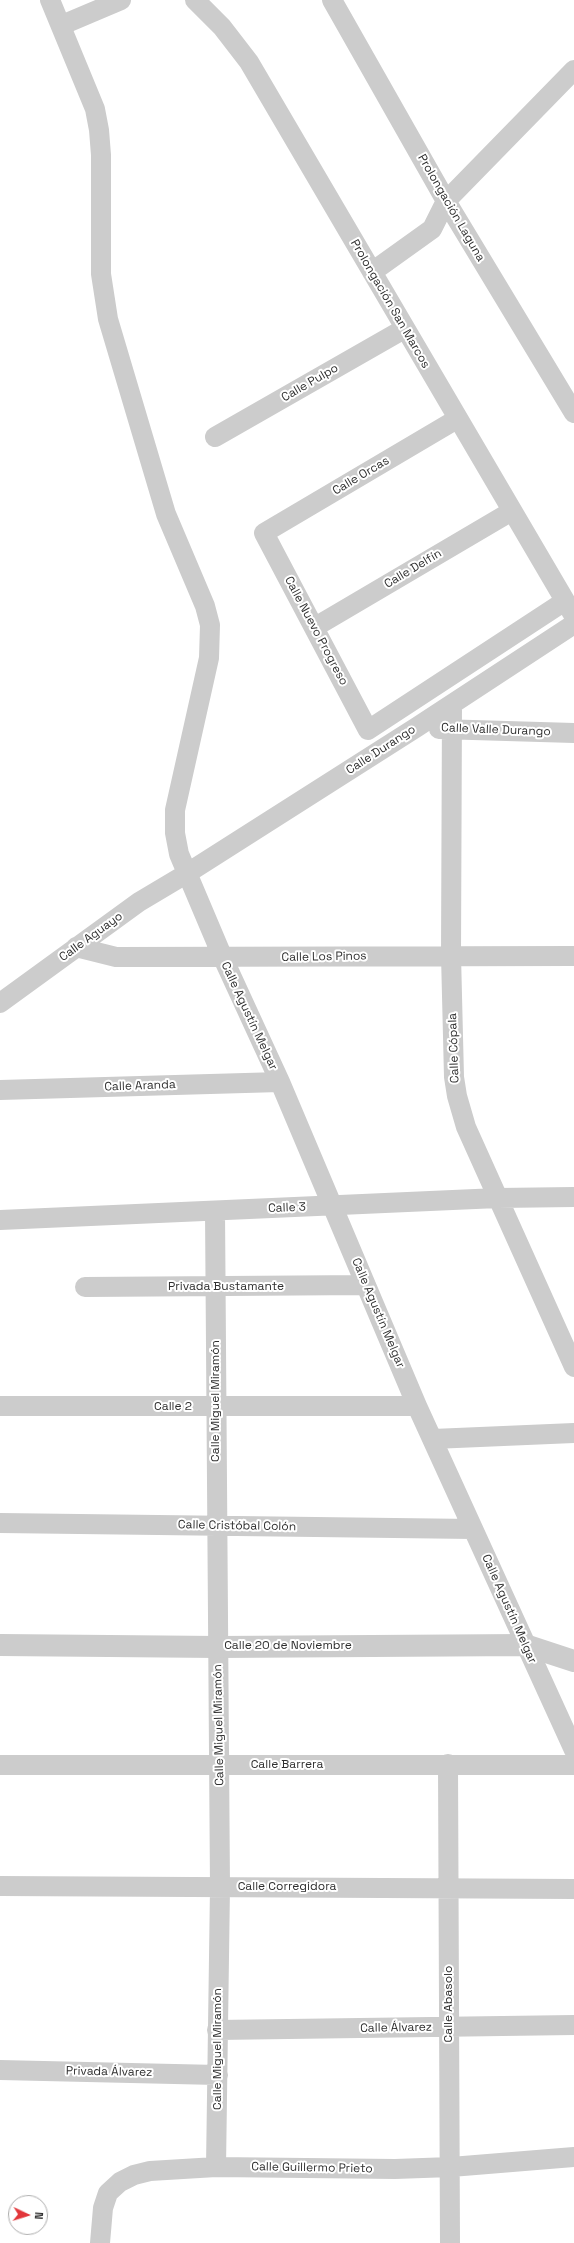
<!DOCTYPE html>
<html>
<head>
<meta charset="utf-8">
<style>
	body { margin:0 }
	#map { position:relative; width:574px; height:2243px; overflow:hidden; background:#fff; font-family:"Space Grotesk",sans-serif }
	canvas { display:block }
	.north { position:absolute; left:8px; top:2195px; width:40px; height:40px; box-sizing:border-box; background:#fff; border:1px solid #acacac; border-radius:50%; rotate:94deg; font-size:11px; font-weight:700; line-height:16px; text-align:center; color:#2f2f2f }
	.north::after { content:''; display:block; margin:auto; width:14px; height:18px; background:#e2363a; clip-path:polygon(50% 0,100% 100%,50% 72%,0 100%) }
</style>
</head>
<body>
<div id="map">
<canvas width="574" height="2243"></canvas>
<div class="north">N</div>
</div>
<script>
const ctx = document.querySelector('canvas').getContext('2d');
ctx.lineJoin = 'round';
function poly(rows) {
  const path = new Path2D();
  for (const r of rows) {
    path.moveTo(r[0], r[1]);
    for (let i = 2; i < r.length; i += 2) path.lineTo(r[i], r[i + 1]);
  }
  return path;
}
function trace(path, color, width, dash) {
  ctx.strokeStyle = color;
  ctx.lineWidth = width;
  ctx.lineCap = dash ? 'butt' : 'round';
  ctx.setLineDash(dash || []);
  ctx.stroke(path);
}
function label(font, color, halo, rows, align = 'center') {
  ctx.font = font + ' "Space Grotesk",sans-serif';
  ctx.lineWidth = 4;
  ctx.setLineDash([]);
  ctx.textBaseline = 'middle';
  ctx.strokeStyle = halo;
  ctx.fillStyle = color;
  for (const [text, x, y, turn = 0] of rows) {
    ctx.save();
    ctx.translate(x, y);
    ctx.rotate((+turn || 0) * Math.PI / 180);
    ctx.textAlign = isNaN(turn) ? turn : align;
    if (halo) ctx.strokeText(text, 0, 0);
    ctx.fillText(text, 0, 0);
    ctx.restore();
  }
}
trace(poly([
	[50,0,95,109,99,130,101,155,101,274,108,319,166,514,205,606,210,625,209,658,175,810,175,833,179,854,223,958,280,1082,417,1406,574,1750],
	[195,0,222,27,249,62,574,616],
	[332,0,446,201,574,413],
	[62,25,121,0],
	[372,272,432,229,446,201,574,70],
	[457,419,264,533,368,730,565,601],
	[215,437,404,329],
	[315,627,512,511],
	[452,704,451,955,454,1077,457,1096,466,1127,574,1367],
	[439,729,574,733],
	[76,947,116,957,574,956],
	[0,1003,139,902,186,874,417,727,574,624],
	[0,1090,280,1082],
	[215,1211,220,1887,216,2167],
	[0,1220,498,1198,574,1197],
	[85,1287,366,1285],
	[0,1406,417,1406],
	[433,1439,574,1433],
	[0,1523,473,1529],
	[448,1764,450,2243],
	[0,1765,574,1765],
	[0,1886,574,1889],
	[217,2030,574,2025],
	[0,2070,218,2075],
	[100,2243,103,2208,108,2193,120,2182,134,2175,150,2171,216,2167,395,2169,451,2167,574,2157]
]), '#ccc', 20);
trace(poly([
	[0,1645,218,1647,525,1645,574,1661]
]), '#ccc', 22);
label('12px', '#2f2f2f', '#fff', [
	["Prolongación Laguna",451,208,60],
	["Prolongación San Marcos",390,304,60],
	["Calle Pulpo",310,383,-30],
	["Calle Orcas",361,476,-31],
	["Calle Delfín",413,569,-31],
	["Calle Nuevo Progreso",316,631,62],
	["Calle Valle Durango",496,730,2],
	["Calle Durango",381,750,-33],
	["Calle Aguayo",91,937,-36],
	["Calle Los Pinos",324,957,-1],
	["Calle Agustín Melgar",249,1016,65],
	["Calle Cópala",454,1048,-92],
	["Calle Aranda",140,1086,-2],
	["Calle 3",287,1208,-2],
	["Privada Bustamante",226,1287],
	["Calle Agustín Melgar",378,1313,67],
	["Calle Miguel Miramón",216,1401,-90],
	["Calle 2",173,1407],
	["Calle Cristóbal Colón",237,1526,1],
	["Calle Agustín Melgar",509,1609,66],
	["Calle 20 de Noviembre",288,1646],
	["Calle Miguel Miramón",219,1725,-91],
	["Calle Barrera",287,1765],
	["Calle Corregidora",287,1887],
	["Calle Abasolo",449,2004,-90],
	["Calle Álvarez",396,2028,-1],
	["Calle Miguel Miramón",218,2049,-90],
	["Privada Álvarez",109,2072,1],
	["Calle Guillermo Prieto",312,2168,1]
]);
</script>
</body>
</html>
